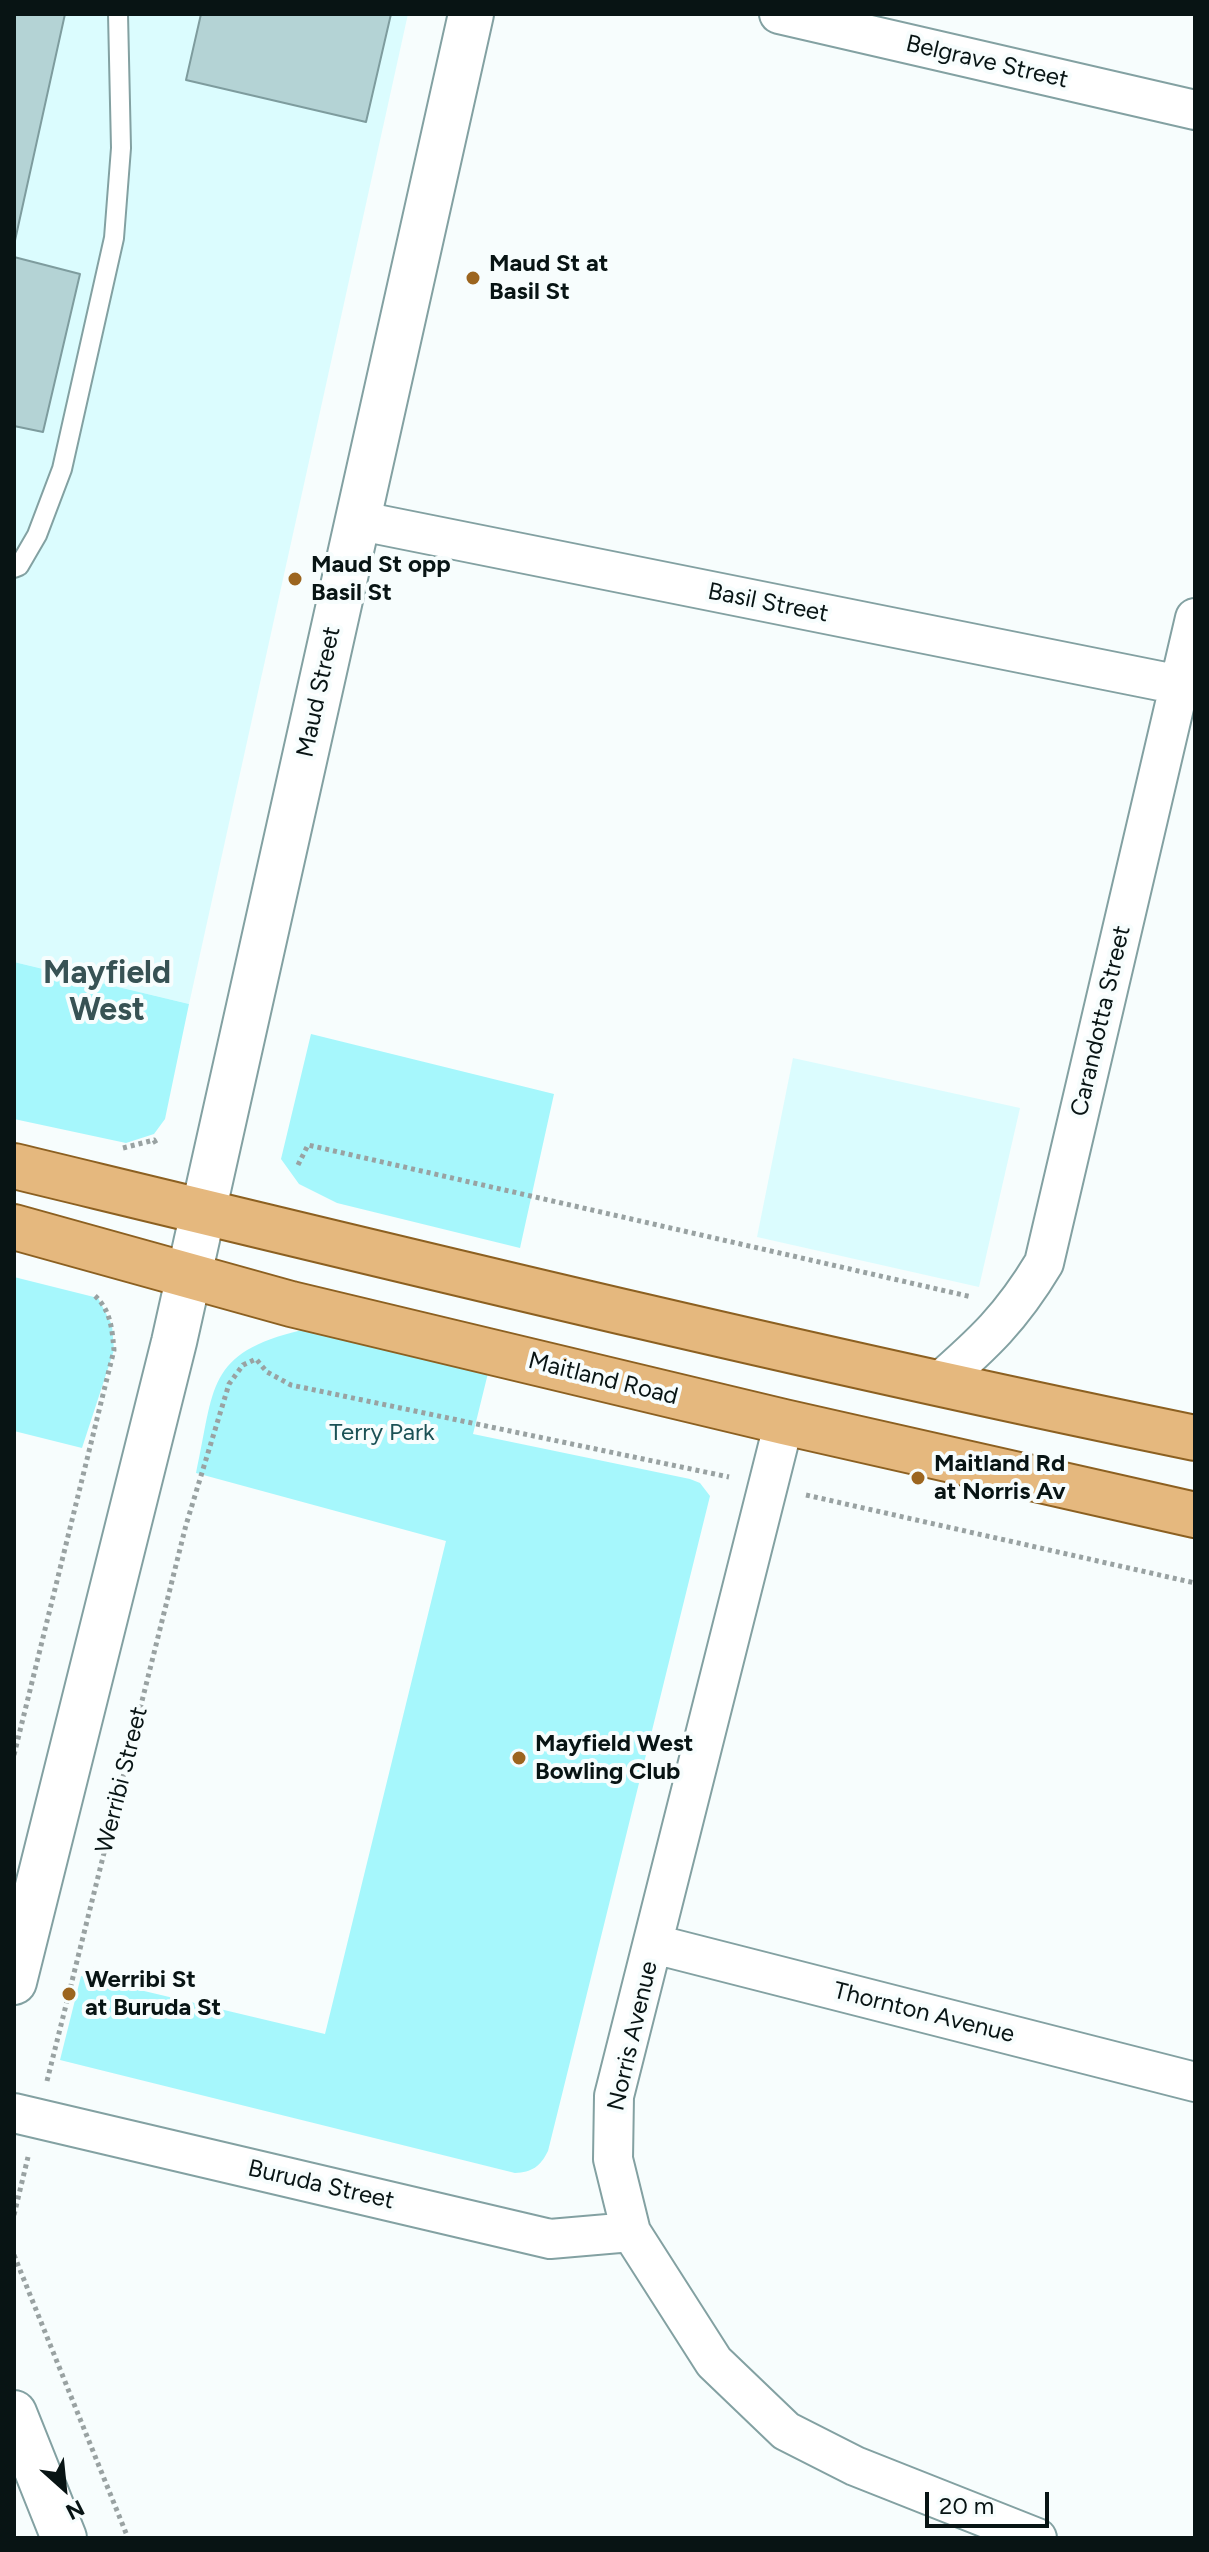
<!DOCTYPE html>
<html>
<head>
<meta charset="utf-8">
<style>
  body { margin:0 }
  #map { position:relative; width:1209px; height:2552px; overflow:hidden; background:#f7fdfd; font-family:Figtree,sans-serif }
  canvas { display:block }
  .frame { position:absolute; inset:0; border:16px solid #081414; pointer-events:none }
  .north { position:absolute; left:24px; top:2448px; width:80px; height:80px; -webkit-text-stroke:6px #f7fdfd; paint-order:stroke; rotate:153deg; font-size:22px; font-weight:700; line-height:32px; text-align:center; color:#081414 }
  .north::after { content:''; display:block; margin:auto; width:28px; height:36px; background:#081414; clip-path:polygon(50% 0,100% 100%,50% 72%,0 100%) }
  .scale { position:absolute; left:925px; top:2492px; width:124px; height:36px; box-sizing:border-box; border:4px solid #081414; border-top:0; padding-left:10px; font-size:24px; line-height:28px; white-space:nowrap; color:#081414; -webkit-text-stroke:6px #f7fdfd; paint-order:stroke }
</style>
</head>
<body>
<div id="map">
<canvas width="1209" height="2552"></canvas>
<div class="frame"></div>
<div class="north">N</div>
<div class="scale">20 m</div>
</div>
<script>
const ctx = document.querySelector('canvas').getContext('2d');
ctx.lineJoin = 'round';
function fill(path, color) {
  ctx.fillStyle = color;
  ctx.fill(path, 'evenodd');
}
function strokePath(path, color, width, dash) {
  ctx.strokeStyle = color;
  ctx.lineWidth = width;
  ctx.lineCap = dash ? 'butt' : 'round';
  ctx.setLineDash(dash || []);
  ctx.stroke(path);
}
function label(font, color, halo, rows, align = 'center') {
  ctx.font = font + ' Figtree,sans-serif';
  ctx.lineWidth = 8;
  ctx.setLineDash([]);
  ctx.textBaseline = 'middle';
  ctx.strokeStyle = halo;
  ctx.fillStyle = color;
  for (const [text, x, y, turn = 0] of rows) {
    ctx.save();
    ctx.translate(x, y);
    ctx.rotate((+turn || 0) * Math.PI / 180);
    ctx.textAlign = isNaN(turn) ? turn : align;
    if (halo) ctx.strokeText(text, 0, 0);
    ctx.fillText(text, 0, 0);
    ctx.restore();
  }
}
fill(new Path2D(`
  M 14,14 L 408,14 L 189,1004 L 14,962 Z
  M 793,1058 L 1020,1108 L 979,1287 L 757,1237 Z`), '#dbfcfe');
fill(new Path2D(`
  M 14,962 L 189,1004 L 165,1119 L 154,1134 L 126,1143 L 14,1119 Z
  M 311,1034 L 554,1094 L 520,1248 L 337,1203 L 299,1184 L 281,1159 Z
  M 14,1277 L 98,1298 L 112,1325 L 114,1350 L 82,1448 L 14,1431 Z
  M 302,1330 L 490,1365 L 473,1434 L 690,1479 L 700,1483 L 710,1496 L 548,2151 C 540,2167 532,2172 515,2173 L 60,2060 L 81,1976 L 325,2034 L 446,1541 L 196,1473 C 215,1388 205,1353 302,1330 Z`), '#a6f7fc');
const building = new Path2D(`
  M 14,14 L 65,14 L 14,245 Z
  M 201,14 L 391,14 L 366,122 L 186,80 Z
  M 14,257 L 80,274 L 43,432 L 14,426 Z`);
fill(building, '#b4d3d5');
strokePath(building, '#7e9c9e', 2);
const service = new Path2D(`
  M 14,568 L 19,566 L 37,535 L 62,469 L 114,238 L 121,148 L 118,14`);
const minor = new Path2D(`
  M 779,14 L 1195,110
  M 356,520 L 1180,685
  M 936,1385 C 984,1343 1011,1318 1044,1263 L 1195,618
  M 784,1422 L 614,2096 L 613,2159 L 631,2232 L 714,2362 L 786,2431 L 855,2466 L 1037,2538
  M 654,1944 L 1195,2082
  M 14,2113 L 550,2239 L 631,2232`);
const secondary = new Path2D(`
  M 14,1982 L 174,1342 L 471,14
  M 14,2413 L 64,2538`);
const primary = new Path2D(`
  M 14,1166 C 407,1261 799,1357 1195,1438
  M 14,1227 L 291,1304 L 784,1422 L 1195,1515`);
strokePath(service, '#83a1a2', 22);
strokePath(minor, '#83a1a2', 42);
strokePath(secondary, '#83a1a2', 48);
strokePath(primary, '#8c6021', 48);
strokePath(new Path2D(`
  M 123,1148 L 154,1140 L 158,1147
  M 298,1165 L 308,1145 L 972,1297
  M 806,1495 L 1195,1583
  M 14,1755 L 114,1350 C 112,1329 111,1310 94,1295
  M 47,2081 L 186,1525 L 229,1384 L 243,1365 L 256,1359 L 267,1372 L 291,1385 L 729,1477
  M 14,2215 L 28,2157
  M 14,2255 L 128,2538`), '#99a2a2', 5, [4, 4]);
strokePath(service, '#fff', 18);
strokePath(minor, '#fff', 38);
strokePath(secondary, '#fff', 44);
strokePath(primary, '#e5b87e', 44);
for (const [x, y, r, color] of [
  [473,278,8,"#9c651f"],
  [295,579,8,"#9c651f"],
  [918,1478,8,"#9c651f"],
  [519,1758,8,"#9c651f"],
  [69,1994,8,"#9c651f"]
]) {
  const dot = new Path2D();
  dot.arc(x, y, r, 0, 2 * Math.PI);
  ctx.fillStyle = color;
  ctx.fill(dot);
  strokePath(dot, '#f7fdfd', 3);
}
label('24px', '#081414', '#f7fdfd', [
  ["Belgrave Street",987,62,13],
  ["Basil Street",768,603,11],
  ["Maud Street",319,692,-78],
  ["Carandotta Street",1101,1021,-77],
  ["Maitland Road",603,1379,14],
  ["Werribi Street",122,1780,-76],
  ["Thornton Avenue",924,2013,14],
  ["Norris Avenue",633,2036,-77],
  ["Buruda Street",321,2185,13]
]);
label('bold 24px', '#081414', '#f7fdfd', [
  ["Maud St at",489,264],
  ["Basil St",489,292],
  ["Maud St opp",311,565],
  ["Basil St",311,593],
  ["Maitland Rd",934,1464],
  ["at Norris Av",934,1492],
  ["Mayfield West",535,1744],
  ["Bowling Club",535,1772],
  ["Werribi St",85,1980],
  ["at Buruda St",85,2008]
], 'left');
label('24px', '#1b5155', '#f7fdfd', [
  ["Terry Park",382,1433]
]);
label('bold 32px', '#375254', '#f7fdfd', [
  ["Mayfield",107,974],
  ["West",107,1011]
]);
</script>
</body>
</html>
